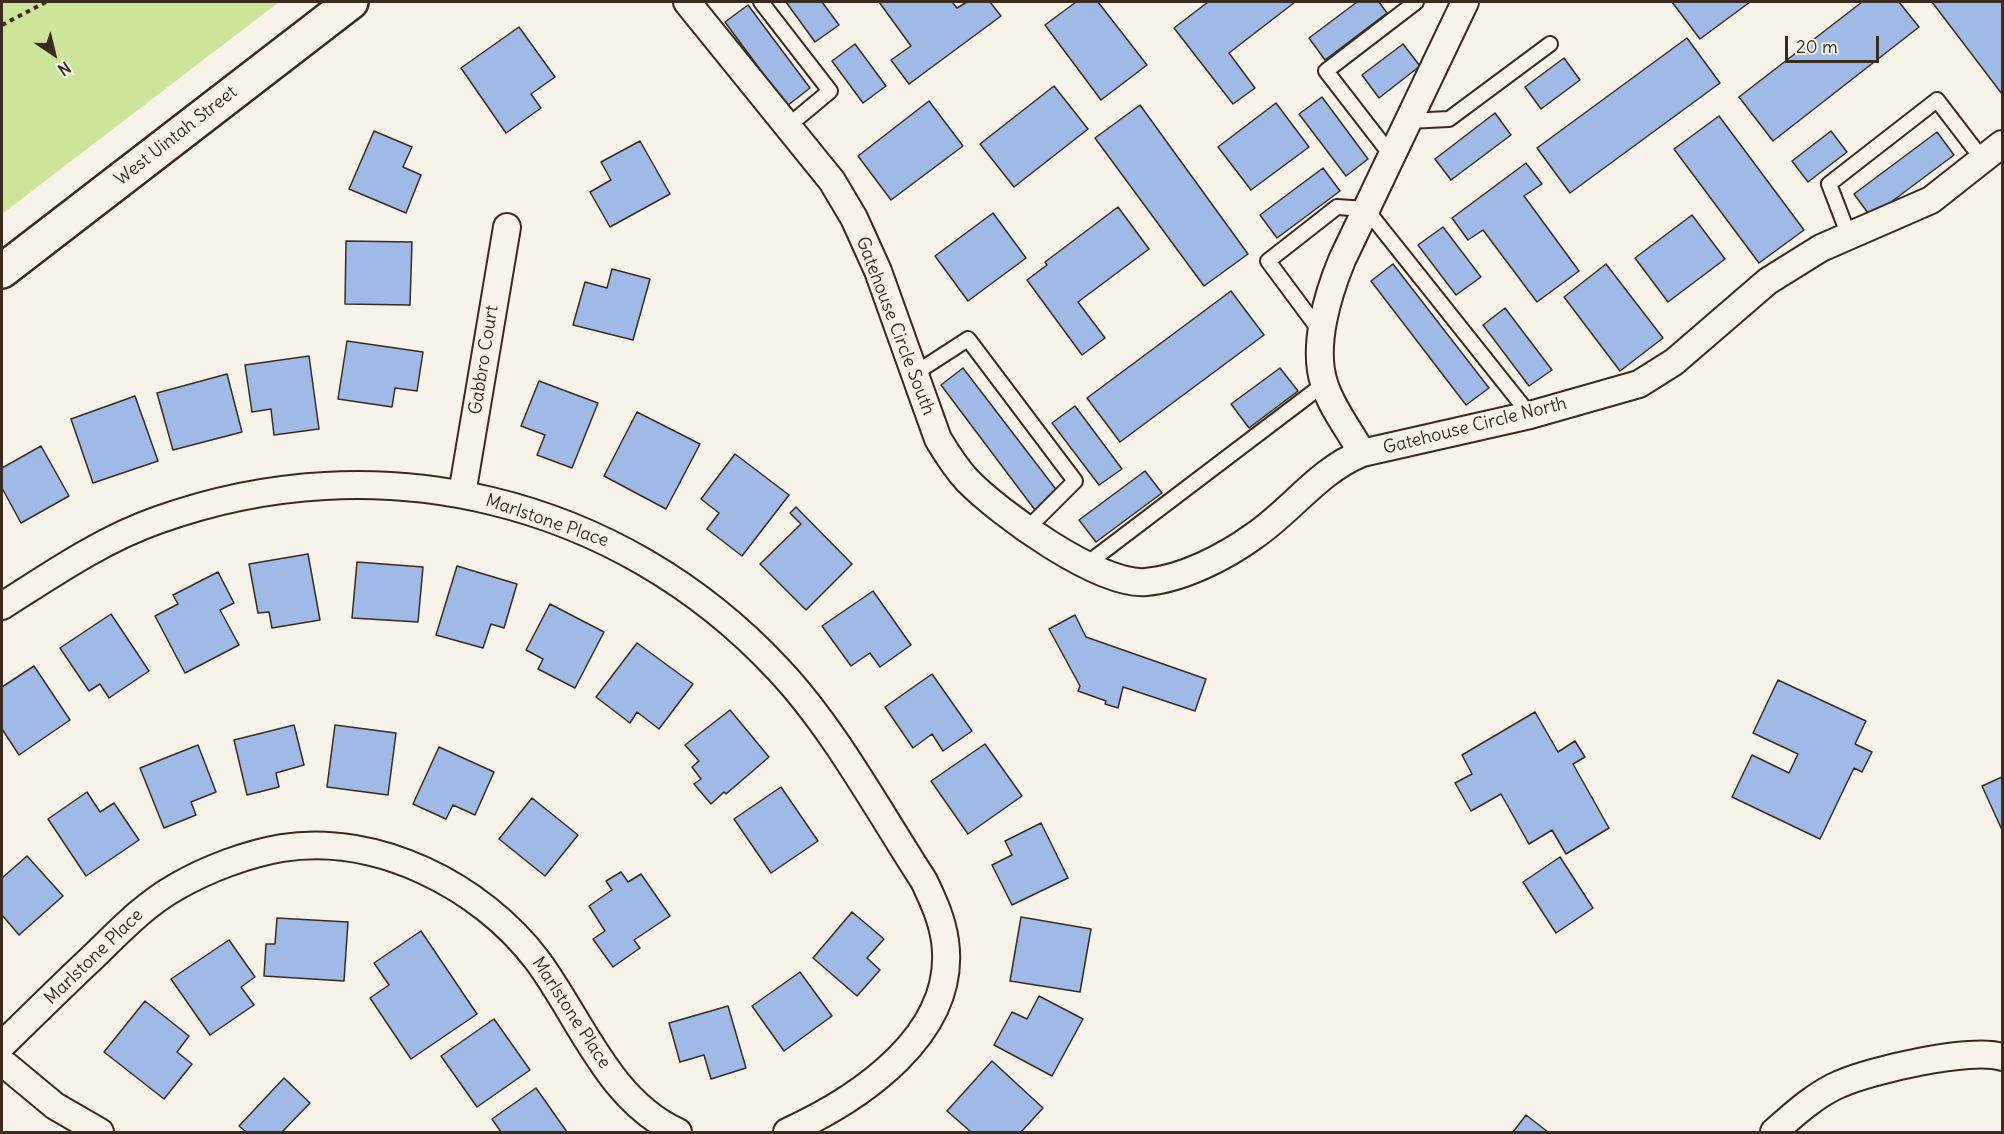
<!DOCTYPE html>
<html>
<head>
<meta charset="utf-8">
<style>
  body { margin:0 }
  #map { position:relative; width:2004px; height:1134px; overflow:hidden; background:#f7f3e8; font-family:Delius,sans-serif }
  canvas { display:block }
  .frame { position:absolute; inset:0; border:3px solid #3b2a1e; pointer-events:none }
  .north { position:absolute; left:24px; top:24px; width:60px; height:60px; -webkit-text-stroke:4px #f7f3e8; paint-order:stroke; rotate:145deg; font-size:16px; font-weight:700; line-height:24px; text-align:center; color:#3b2a1e }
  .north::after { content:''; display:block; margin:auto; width:21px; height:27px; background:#3b2a1e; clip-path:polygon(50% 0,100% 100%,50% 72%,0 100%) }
  .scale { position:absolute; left:1785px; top:36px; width:94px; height:27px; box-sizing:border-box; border:3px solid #3b2a1e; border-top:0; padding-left:8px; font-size:18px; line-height:21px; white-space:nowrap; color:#3b2a1e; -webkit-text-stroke:4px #f7f3e8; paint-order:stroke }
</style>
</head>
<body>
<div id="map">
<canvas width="2004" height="1134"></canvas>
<div class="frame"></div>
<div class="north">N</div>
<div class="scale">20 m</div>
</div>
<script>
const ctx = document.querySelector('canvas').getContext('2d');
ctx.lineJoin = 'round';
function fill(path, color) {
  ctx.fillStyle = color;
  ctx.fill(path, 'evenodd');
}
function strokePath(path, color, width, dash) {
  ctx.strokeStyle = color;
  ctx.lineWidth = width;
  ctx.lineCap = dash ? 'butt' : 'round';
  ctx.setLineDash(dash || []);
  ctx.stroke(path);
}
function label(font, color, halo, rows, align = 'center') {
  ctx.font = font + ' Delius,sans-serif';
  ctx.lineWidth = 4.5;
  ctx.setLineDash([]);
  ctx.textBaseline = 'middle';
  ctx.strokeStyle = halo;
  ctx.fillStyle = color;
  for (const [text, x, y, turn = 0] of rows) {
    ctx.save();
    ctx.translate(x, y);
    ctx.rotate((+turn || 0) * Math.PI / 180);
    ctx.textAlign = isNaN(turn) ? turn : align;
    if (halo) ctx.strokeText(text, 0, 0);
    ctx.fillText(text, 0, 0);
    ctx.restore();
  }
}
fill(new Path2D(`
  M 2,2 L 279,2 L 2,214 Z`), '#cde59b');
const building = new Path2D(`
  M 786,2 L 822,2 L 839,25 L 815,42 Z
  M 879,2 L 952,2 L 957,8 L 967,2 L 990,2 L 1001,16 L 909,84 L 891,60 L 911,46 Z
  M 1076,2 L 1098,2 L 1147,65 L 1101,100 L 1045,25 Z
  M 1208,2 L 1295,2 L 1229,53 L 1255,88 L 1233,104 L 1174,28 Z
  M 1357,2 L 1379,2 L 1387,13 L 1325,60 L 1309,38 Z
  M 1672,2 L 1750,2 L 1700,39 Z
  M 1862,2 L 1899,2 L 1919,27 L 1773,141 L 1739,97 Z
  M 1932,2 L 2002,2 L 2002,94 Z
  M 748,5 L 810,88 L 787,106 L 725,22 Z
  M 519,27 L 555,77 L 531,94 L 541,108 L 506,133 L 461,68 Z
  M 1687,38 L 1720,83 L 1570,193 L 1537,148 Z
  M 855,44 L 886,86 L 863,103 L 832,61 Z
  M 1403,44 L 1420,66 L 1379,98 L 1362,75 Z
  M 1564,58 L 1580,80 L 1541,109 L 1525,87 Z
  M 1054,86 L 1088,129 L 1014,187 L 980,144 Z
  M 1322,97 L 1368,159 L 1346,176 L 1299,114 Z
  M 929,101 L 963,146 L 891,200 L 858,156 Z
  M 1276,103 L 1309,147 L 1251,190 L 1218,147 Z
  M 1140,105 L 1248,254 L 1204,286 L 1095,138 Z
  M 1495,113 L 1511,135 L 1451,180 L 1435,159 Z
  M 1719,116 L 1804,230 L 1759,263 L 1674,149 Z
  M 374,131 L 412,147 L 403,167 L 421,175 L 406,213 L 349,189 Z
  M 1831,131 L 1847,152 L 1808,182 L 1792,161 Z
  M 1937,132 L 1954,155 L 1871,217 L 1854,194 Z
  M 640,141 L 670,194 L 610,227 L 590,192 L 611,180 L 601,162 Z
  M 1526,163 L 1542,184 L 1524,196 L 1579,271 L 1537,302 L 1483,230 L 1468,240 L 1452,218 Z
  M 1323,168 L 1340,191 L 1277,238 L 1260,215 Z
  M 1118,207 L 1149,249 L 1078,302 L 1105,338 L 1082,355 L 1027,280 L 1047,265 L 1045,262 Z
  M 993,213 L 1026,258 L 968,301 L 935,256 Z
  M 1692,215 L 1725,259 L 1668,302 L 1635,258 Z
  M 1443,227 L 1481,277 L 1456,295 L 1418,245 Z
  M 346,241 L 412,242 L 410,305 L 345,304 Z
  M 1393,264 L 1489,388 L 1466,405 L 1371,281 Z
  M 1606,264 L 1663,338 L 1620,371 L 1564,297 Z
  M 612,269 L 650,279 L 633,340 L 573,325 L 585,282 L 607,288 Z
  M 1231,291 L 1264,335 L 1120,442 L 1087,398 Z
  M 1505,308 L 1552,370 L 1529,386 L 1483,325 Z
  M 347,341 L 423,352 L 417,391 L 395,388 L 392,407 L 338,399 Z
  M 309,356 L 319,429 L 274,435 L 271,409 L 252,412 L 245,365 Z
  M 963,368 L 1058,492 L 1035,510 L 941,385 Z
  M 1280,368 L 1298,391 L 1249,428 L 1231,404 Z
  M 227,374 L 242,432 L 173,450 L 157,393 Z
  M 539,381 L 598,403 L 572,468 L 537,455 L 545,435 L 521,426 Z
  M 135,396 L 158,461 L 93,483 L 71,419 Z
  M 1075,406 L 1122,469 L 1099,485 L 1052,423 Z
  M 637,412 L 700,444 L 666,509 L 604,476 Z
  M 41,446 L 69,496 L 21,523 L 2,488 L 2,468 Z
  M 735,454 L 789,495 L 742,556 L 707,529 L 719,513 L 701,499 Z
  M 1145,471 L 1162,493 L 1096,542 L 1079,520 Z
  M 796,507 L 852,564 L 806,610 L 760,564 L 801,524 L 790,513 Z
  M 308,554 L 320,620 L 272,628 L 269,612 L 258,613 L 249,564 Z
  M 357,562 L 423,567 L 418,622 L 352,618 Z
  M 457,566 L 517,584 L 504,628 L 491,624 L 483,648 L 436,635 Z
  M 218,572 L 234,603 L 220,610 L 239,645 L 185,673 L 155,616 L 178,604 L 173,595 Z
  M 873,591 L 911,645 L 880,667 L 870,653 L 851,666 L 822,626 Z
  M 550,604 L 604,632 L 575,688 L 538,669 L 543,659 L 526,650 Z
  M 111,614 L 149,671 L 109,698 L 100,684 L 89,691 L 60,648 Z
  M 1075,615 L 1086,637 L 1206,679 L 1195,711 L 1123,687 L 1118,708 L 1105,704 L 1106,701 L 1078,691 L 1080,686 L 1049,629 Z
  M 637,643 L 693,684 L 659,729 L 637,712 L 630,723 L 596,697 Z
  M 34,666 L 70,720 L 19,755 L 2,729 L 2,687 Z
  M 932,674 L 972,731 L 943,751 L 932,734 L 913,748 L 885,707 Z
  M 1778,680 L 1866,721 L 1855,744 L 1872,752 L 1862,772 L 1854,768 L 1820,839 L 1732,797 L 1752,755 L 1789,773 L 1798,754 L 1753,733 Z
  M 730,710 L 769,757 L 726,794 L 724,792 L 711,804 L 694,784 L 701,779 L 692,767 L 699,761 L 685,745 Z
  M 1535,712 L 1558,752 L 1575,741 L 1585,757 L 1573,764 L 1609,828 L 1566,854 L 1552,830 L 1529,844 L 1501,794 L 1471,811 L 1455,783 L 1472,774 L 1462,755 Z
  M 294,725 L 304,765 L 276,773 L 279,787 L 247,795 L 234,740 Z
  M 335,725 L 396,733 L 388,795 L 327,787 Z
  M 985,744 L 1022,796 L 968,834 L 931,781 Z
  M 198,745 L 216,792 L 191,802 L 196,815 L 164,828 L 140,768 Z
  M 439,747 L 494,772 L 475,815 L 453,805 L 446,819 L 413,804 Z
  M 2002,777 L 2002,830 L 1982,786 Z
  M 781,787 L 818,841 L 771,873 L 734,819 Z
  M 87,792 L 100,812 L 114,803 L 139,840 L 86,876 L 48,819 Z
  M 532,798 L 578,835 L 545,876 L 499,839 Z
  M 1041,823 L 1068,878 L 1012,905 L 992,865 L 1012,855 L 1005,841 Z
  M 27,856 L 63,896 L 19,935 L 2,915 L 2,878 Z
  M 1560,857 L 1593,908 L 1556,933 L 1523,882 Z
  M 621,872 L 628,882 L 641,874 L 670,916 L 634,940 L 640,948 L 613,967 L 593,939 L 605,931 L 589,906 L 612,890 L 606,881 Z
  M 852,912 L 884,939 L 867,958 L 880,970 L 857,996 L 813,958 Z
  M 1021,917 L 1091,929 L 1080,992 L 1010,981 Z
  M 277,918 L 348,922 L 344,981 L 264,976 L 266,944 L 275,944 Z
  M 421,931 L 477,1014 L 411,1059 L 370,998 L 389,985 L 374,963 Z
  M 229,940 L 255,977 L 241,987 L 254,1005 L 210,1035 L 171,979 Z
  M 800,972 L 832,1016 L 784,1051 L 752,1006 Z
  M 1039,996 L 1083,1019 L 1052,1076 L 994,1045 L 1012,1012 L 1027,1019 Z
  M 145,1001 L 189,1036 L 177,1052 L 192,1064 L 164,1099 L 104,1052 Z
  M 728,1006 L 746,1068 L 711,1079 L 704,1055 L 680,1062 L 669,1023 Z
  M 494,1019 L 530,1070 L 477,1107 L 441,1056 Z
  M 992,1061 L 1043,1108 L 1021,1132 L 971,1132 L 947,1111 Z
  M 284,1078 L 310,1103 L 282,1132 L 246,1132 L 239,1126 Z
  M 536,1088 L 567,1132 L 501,1132 L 492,1119 Z
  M 1526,1115 L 1548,1132 L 1513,1132 Z`);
fill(building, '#a0bae7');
strokePath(building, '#3b2a1e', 1.5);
const lane = new Path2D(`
  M 761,2 L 830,91 L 788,126
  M 1408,121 L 1449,119 L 1550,44
  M 1391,155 L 1326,71 L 1416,2
  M 1849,236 L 1829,184 L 1937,100 L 1983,160
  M 1320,331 L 1268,261 L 1337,207 L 1366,209 L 1530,415
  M 914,374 L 968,339 L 1075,481 L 1028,528
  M 1084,566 L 1324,384`);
const street = new Path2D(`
  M 687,2 L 832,181 L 854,218 L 878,271 L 938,439 C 947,454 955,467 967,480 C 999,513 1099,586 1146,582 C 1182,579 1225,557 1254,536 C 1292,510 1318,471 1362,453
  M 1465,2 L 1342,260 C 1328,294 1312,346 1324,383 C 1331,407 1350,431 1362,453 L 1530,415 L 1639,384 L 1674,362 L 1768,281 L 1821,248 L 1931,200 L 2002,144
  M 462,494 L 507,227
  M 2,606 C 51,575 101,540 158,520 C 377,441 619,498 778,669 C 834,728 879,812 924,881 C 933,900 942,919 945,941 C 958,1034 859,1099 787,1132
  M 2,1045 C 32,1016 62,986 93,957 C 119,932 144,905 176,887 C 207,869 247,854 282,848 C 377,833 481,886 537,960 C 581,1019 608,1100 678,1132
  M 2,1062 L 55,1106 L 100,1132
  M 1774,1132 C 1793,1115 1816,1094 1840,1084 C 1871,1070 1972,1047 2002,1057`);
const secondary = new Path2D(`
  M 2,271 L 351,2`);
strokePath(lane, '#3b2a1e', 18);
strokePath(street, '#3b2a1e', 30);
strokePath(secondary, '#3b2a1e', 38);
strokePath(new Path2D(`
  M 2,25 L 46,2`), '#3b2a1e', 4, [4.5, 4.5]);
strokePath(lane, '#f7f3e8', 14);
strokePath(street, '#f7f3e8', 26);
strokePath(secondary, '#f7f3e8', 33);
label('18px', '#3b2a1e', '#f7f3e8', [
  ["West Uintah Street",176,136,-38],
  ["Gatehouse Circle South",895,326,69],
  ["Gabbro Court",484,360,-81],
  ["Gatehouse Circle North",1475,426,-14],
  ["Marlstone Place",547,521,19],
  ["Marlstone Place",94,957,-44],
  ["Marlstone Place",571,1013,57]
]);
</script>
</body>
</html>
